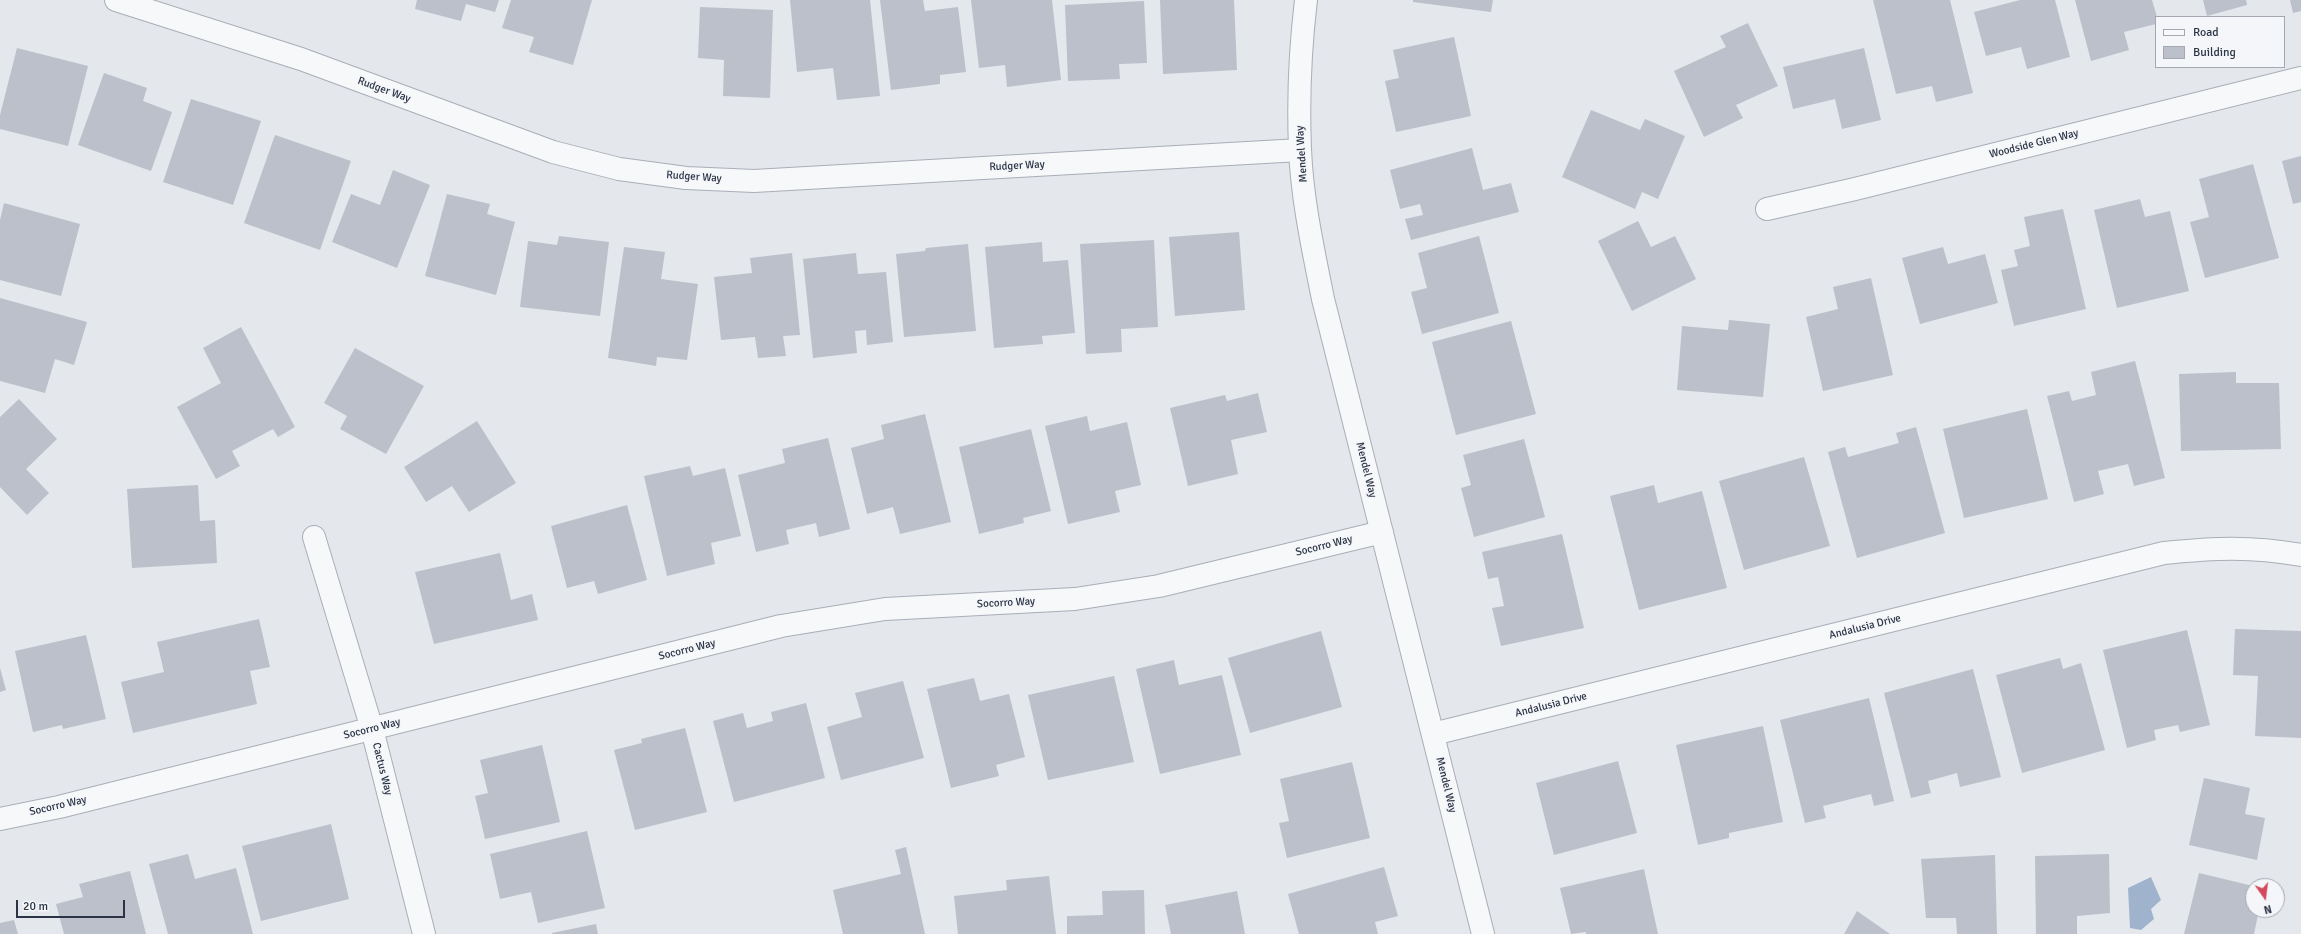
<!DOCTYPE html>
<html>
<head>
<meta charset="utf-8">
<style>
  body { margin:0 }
  #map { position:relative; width:2301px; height:934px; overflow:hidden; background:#e4e7ec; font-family:Signika,sans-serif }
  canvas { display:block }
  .legend { position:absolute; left:2155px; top:16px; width:130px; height:52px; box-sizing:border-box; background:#f4f6f9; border:1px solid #a4a8b1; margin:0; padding:5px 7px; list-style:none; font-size:12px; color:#2b3445 }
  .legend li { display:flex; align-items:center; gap:8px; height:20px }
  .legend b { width:20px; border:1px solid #a4a8b1 }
  .north { position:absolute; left:2245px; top:878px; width:40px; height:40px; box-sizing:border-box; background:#f4f6f9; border:1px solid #a4a8b1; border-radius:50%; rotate:166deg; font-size:11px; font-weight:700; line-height:16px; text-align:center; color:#2b3445 }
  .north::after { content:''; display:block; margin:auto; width:14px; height:18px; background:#d1495b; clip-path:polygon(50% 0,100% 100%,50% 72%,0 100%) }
  .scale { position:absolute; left:16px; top:900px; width:109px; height:18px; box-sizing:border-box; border:2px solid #2b3445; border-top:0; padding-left:5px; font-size:12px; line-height:14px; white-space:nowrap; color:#2b3445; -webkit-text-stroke:3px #f4f6f9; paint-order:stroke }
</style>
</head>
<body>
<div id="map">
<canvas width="2301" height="934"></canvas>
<ul class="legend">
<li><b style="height:5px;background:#f7f8fa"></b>Road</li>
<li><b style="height:11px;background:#bbc0ca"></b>Building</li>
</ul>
<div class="north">N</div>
<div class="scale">20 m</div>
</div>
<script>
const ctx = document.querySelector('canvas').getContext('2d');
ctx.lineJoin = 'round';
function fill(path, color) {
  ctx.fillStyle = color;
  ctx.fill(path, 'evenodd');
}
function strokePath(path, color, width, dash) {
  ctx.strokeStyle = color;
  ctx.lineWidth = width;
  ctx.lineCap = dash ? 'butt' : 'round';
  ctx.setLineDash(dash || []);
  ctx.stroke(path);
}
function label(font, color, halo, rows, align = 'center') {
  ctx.font = font + ' Signika,sans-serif';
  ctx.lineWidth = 3;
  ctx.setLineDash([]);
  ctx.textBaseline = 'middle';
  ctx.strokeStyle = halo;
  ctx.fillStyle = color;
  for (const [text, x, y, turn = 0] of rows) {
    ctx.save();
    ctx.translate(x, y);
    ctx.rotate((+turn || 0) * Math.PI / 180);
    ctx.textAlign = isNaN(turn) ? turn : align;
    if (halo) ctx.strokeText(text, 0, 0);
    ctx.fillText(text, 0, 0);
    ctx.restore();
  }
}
fill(new Path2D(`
  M 2151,877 L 2161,900 L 2151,909 L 2154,919 L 2141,930 L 2130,928 L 2128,888 Z`), '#9fb4cc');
fill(new Path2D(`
  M 417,0 L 499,0 L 495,12 L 466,4 L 461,21 L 415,9 Z
  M 511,0 L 592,0 L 573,65 L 529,52 L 534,37 L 502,28 Z
  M 790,0 L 870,0 L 880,96 L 837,100 L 833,68 L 797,72 Z
  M 880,0 L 923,0 L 925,11 L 958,7 L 966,72 L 940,75 L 940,84 L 891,90 Z
  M 971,0 L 1052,0 L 1061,80 L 1007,87 L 1005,65 L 979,68 Z
  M 1160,0 L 1234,0 L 1237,70 L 1163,74 Z
  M 1413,0 L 1493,0 L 1491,12 L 1413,2 Z
  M 1873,0 L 1950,0 L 1973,93 L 1936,102 L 1932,86 L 1896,94 Z
  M 2020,0 L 2055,0 L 2070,57 L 2027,69 L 2021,47 L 1986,56 L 1974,12 Z
  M 2075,0 L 2152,0 L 2157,17 L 2156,24 L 2124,32 L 2129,50 L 2091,61 Z
  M 2203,0 L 2246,0 L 2247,5 L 2207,16 Z
  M 2290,0 L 2301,0 L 2301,11 L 2293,13 Z
  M 1144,1 L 1147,63 L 1119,64 L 1120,79 L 1068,81 L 1065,5 Z
  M 700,7 L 773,10 L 770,98 L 723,96 L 724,60 L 698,58 Z
  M 1748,23 L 1778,86 L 1736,105 L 1743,118 L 1704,137 L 1674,71 L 1726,47 L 1720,36 Z
  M 1454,37 L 1471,116 L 1396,132 L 1385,81 L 1399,78 L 1393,50 Z
  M 17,48 L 88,66 L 68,146 L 0,129 L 0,115 Z
  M 1864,48 L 1881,120 L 1842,129 L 1835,99 L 1793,109 L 1783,67 Z
  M 104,73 L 147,88 L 143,101 L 172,112 L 151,171 L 78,145 Z
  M 191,99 L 261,121 L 233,205 L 163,182 Z
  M 1591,110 L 1640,130 L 1645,119 L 1685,136 L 1658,199 L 1642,192 L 1635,209 L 1562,177 Z
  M 275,135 L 351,161 L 320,250 L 244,223 Z
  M 1472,148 L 1483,190 L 1511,183 L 1519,212 L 1411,240 L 1405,219 L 1423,215 L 1420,204 L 1400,209 L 1390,170 Z
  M 2301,156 L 2301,202 L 2293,204 L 2282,161 Z
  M 2253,164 L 2279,258 L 2205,278 L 2190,222 L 2209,217 L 2199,179 Z
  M 393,170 L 430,185 L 397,268 L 332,242 L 351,194 L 380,205 Z
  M 447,194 L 490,204 L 487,214 L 515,222 L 496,295 L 425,276 Z
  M 2140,199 L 2145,217 L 2170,211 L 2189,291 L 2117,308 L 2094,210 Z
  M 4,203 L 80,224 L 61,296 L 0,280 L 0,220 Z
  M 2063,209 L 2086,309 L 2014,326 L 2001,270 L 2018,266 L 2014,250 L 2030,246 L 2024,217 Z
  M 1638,221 L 1651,247 L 1675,236 L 1696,279 L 1632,311 L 1598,241 Z
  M 1239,232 L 1245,310 L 1175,316 L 1169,237 Z
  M 559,236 L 609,242 L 600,316 L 520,307 L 528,241 L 557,245 Z
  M 1479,236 L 1499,313 L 1422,334 L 1411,292 L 1427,288 L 1418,253 Z
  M 1154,240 L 1158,327 L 1121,329 L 1122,352 L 1086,354 L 1080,244 Z
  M 1042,242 L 1043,262 L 1068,260 L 1075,333 L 1042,336 L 1043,344 L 994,348 L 985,247 Z
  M 968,244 L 976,331 L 904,337 L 896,254 L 925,251 L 926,248 Z
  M 624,247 L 665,252 L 661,279 L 698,284 L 687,360 L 657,357 L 656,366 L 608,358 Z
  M 1943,247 L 1948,264 L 1985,254 L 1998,303 L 1920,324 L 1902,258 Z
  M 792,253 L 800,335 L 783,336 L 786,356 L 758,358 L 755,337 L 721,340 L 714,277 L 752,273 L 750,258 Z
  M 856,253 L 858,274 L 886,272 L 893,342 L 867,345 L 866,330 L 855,331 L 857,353 L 813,358 L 803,259 Z
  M 1871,278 L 1893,375 L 1823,391 L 1806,317 L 1838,309 L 1833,287 Z
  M 0,298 L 87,322 L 74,365 L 55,359 L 45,393 L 0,381 Z
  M 1729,320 L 1770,324 L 1763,397 L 1677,390 L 1682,326 L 1728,330 Z
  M 1511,321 L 1536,414 L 1456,435 L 1432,342 Z
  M 241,327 L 295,427 L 278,437 L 273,429 L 232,451 L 240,466 L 216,479 L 177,407 L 221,383 L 203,348 Z
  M 355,348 L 424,386 L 386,454 L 340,429 L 347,416 L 324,403 Z
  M 2135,361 L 2165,478 L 2134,486 L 2128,464 L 2098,471 L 2104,494 L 2074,502 L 2047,396 L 2069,391 L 2072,401 L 2096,395 L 2091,372 Z
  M 2236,372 L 2236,383 L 2279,383 L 2281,449 L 2181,451 L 2179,374 Z
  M 1258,393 L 1267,432 L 1231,440 L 1238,474 L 1188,486 L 1170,408 L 1225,395 L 1227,401 Z
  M 19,399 L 57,439 L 26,469 L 49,493 L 27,515 L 0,487 L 0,417 Z
  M 2027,409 L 2048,499 L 1964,518 L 1943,429 Z
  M 925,414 L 951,522 L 900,534 L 893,507 L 867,514 L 851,448 L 884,439 L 881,425 Z
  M 1087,416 L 1090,431 L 1127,422 L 1141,485 L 1115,491 L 1120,512 L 1068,524 L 1045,426 Z
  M 477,421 L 516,483 L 469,512 L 452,486 L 426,502 L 404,467 Z
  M 1916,427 L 1945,533 L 1857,558 L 1828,452 L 1845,447 L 1848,457 L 1899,443 L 1896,433 Z
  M 1031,429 L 1051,511 L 1023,518 L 1024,523 L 979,534 L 959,447 Z
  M 828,438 L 850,529 L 819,537 L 816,523 L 786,530 L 789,544 L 756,552 L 738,475 L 785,463 L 782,449 Z
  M 1524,439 L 1545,517 L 1474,537 L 1461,488 L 1471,485 L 1463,455 Z
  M 1804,457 L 1830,546 L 1744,570 L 1719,481 Z
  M 690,466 L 693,476 L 725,468 L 741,536 L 711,543 L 715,564 L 667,576 L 644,476 Z
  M 198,485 L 200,521 L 215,520 L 217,563 L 132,568 L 127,489 Z
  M 1654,485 L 1658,503 L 1702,491 L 1727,588 L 1639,610 L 1610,496 Z
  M 627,505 L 647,580 L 598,594 L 594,581 L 567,588 L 551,526 Z
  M 1562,534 L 1584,628 L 1501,646 L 1492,608 L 1504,606 L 1498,577 L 1488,579 L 1482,552 Z
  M 500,553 L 511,600 L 532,594 L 538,620 L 434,644 L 415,572 Z
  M 259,619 L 270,667 L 250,671 L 257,704 L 133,733 L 121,682 L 164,672 L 157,642 Z
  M 2235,629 L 2301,631 L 2301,738 L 2255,736 L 2258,676 L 2233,675 Z
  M 2187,630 L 2210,725 L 2180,732 L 2178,725 L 2154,730 L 2156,740 L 2127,748 L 2103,650 Z
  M 1321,631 L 1342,707 L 1250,733 L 1228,658 Z
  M 86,635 L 106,719 L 63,729 L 62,725 L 33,732 L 15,651 Z
  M 2060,658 L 2063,669 L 2081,663 L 2105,750 L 2022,773 L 1996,675 Z
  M 1174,660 L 1179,685 L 1222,675 L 1241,755 L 1160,774 L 1136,669 Z
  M 0,668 L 6,690 L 0,692 Z
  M 1973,669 L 2001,777 L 1960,787 L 1957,773 L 1928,781 L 1931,793 L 1911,798 L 1884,693 Z
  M 1114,676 L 1134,762 L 1048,780 L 1028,695 Z
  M 974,678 L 980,701 L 1009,694 L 1025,757 L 996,765 L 999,776 L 951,788 L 927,689 Z
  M 903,681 L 924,758 L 841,780 L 827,727 L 862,717 L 855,693 Z
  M 1869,698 L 1894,801 L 1874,806 L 1871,794 L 1823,806 L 1826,818 L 1805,823 L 1780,720 Z
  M 806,703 L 825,778 L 734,802 L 713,721 L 743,713 L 747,728 L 773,721 L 771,712 Z
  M 1763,726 L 1783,822 L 1729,833 L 1729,838 L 1698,845 L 1676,745 Z
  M 685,728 L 707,812 L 635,830 L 614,750 L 642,743 L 641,739 Z
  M 542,745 L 560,822 L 485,839 L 475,796 L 488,793 L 480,760 Z
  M 1618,761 L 1637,833 L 1554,855 L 1536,783 Z
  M 1352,762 L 1370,838 L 1287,858 L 1279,823 L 1289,821 L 1280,779 Z
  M 2204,778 L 2250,788 L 2245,814 L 2265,818 L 2257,860 L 2189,845 Z
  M 331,824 L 349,899 L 261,921 L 242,846 Z
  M 587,831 L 605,908 L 538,923 L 531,892 L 500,899 L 490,854 Z
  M 906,847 L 925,934 L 843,934 L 833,890 L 901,874 L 895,850 Z
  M 188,854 L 195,879 L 236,868 L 253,934 L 168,934 L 149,864 Z
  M 2109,854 L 2110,913 L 2077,916 L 2077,934 L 2036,934 L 2035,856 Z
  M 1995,855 L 1997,934 L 1957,934 L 1956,918 L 1926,918 L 1921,859 Z
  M 1384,867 L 1398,916 L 1375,922 L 1378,934 L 1299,934 L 1288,894 Z
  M 1644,869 L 1658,934 L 1586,934 L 1586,932 L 1571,934 L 1560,888 Z
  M 130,871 L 146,934 L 64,934 L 56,904 L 83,897 L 79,884 Z
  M 2199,873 L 2253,886 L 2253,910 L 2259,910 L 2254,934 L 2184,934 Z
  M 1049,876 L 1056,934 L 958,934 L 954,896 L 1007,890 L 1006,880 Z
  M 1144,890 L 1145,934 L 1067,934 L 1067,916 L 1103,915 L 1102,891 Z
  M 1237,891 L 1245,934 L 1171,934 L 1165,905 Z
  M 1857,911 L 1890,934 L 1844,934 Z
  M 14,920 L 18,934 L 0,934 L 0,923 Z
  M 596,924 L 598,934 L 552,934 L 552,933 Z`), '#bbc0ca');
const minor = new Path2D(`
  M 116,0 L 301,59 L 553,152 L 619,169 L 686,178 L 754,181 L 1300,150
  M 1306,0 C 1300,50 1298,99 1300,149 C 1302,199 1313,249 1323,299 L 1483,934
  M 1767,209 L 1855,189 L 2301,78
  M 314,537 L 372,729 L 424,934
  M 1433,734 L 2164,553 C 2214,548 2251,546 2301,555
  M 0,819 L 59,807 L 781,626 L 885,609 L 1075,599 L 1159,586 L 1382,532`);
strokePath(minor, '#a9aeb7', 24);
strokePath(minor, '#f7f8fa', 22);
label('11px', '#2b3445', '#f4f6f9', [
  ["Rudger Way",384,90,20],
  ["Woodside Glen Way",2034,144,-14],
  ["Mendel Way",1302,154,-94],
  ["Rudger Way",1017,166,-3],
  ["Rudger Way",694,177,4],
  ["Mendel Way",1366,470,76],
  ["Socorro Way",1324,546,-14],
  ["Socorro Way",1006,603,-3],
  ["Andalusia Drive",1865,627,-14],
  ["Socorro Way",687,650,-14],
  ["Andalusia Drive",1551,705,-14],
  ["Socorro Way",372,729,-14],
  ["Cactus Way",382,769,76],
  ["Mendel Way",1446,785,76],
  ["Socorro Way",58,806,-13]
]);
</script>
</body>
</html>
